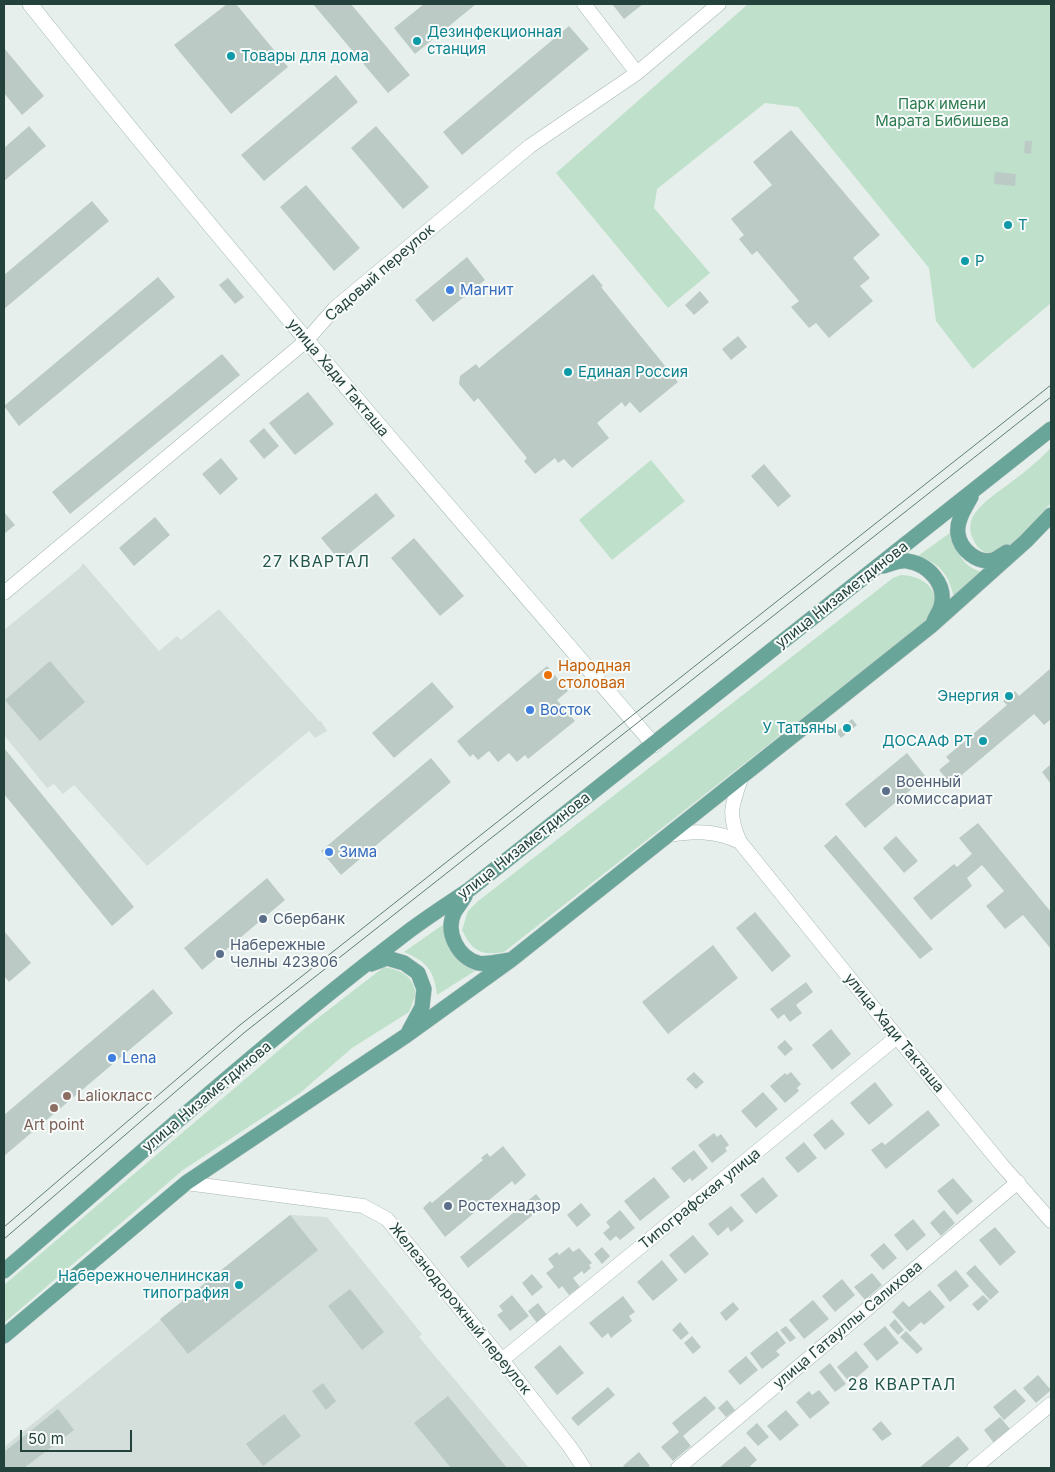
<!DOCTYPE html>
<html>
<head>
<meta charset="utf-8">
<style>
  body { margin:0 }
  #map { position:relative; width:1055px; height:1472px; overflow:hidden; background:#e6efeb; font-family:Inter,sans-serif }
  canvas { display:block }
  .frame { position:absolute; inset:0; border:5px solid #24423c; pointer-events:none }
  .scale { position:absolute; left:20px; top:1430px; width:112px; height:22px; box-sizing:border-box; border:2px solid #24423c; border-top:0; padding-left:6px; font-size:15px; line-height:18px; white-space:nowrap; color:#24423c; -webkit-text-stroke:4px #f7fbf9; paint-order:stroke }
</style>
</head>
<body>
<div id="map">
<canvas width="1055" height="1472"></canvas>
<div class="frame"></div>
<div class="scale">50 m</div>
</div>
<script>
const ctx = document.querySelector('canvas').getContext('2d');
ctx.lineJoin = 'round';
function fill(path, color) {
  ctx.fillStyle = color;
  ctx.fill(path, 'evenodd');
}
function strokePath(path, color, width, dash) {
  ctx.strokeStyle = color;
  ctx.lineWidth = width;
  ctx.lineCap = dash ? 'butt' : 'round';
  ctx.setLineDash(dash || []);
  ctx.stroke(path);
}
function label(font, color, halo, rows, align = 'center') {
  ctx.font = font + ' Inter,sans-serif';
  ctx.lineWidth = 4;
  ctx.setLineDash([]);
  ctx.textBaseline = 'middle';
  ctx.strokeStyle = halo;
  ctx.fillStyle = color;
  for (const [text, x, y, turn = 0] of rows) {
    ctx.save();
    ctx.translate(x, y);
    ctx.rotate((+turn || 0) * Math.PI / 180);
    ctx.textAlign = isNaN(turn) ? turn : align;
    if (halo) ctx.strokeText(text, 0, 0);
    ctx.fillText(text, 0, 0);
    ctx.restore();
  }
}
fill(new Path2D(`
  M 83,563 L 159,651 L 177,636 L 181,640 L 219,609 L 319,721 L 321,721 L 327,731 L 315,738 L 309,731 L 147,866 L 74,785 L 63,794 L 54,784 L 47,788 L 4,735 L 4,630 L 80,568 Z
  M 290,1215 L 327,1217 L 422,1334 L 419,1337 L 529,1468 L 4,1468 L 4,1447 Z`), '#d4dfdb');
fill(new Path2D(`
  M 748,4 L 1051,4 L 1051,303 L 973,369 L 936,321 L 929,268 L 798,107 L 765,103 L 657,189 L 654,208 L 710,273 L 668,308 L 556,173 Z
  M 1051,448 L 1051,503 C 1037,518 990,580 973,539 C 969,530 969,522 975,513 C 984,501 998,492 1010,483 C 1025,472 1038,461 1051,448 Z
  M 651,460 L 685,501 L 612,560 L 579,520 Z
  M 951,532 C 956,550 962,567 982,572 L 954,598 C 949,575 941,564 918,556 Z
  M 901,575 C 918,575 939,586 934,606 C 933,611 929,616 926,621 L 504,952 C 481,956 472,951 462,930 L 468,911 L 477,902 L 893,578 Z
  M 444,924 C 442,947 456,961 475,971 L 437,995 C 434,970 427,962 404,952 Z
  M 384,967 C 403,971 412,975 416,994 L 409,1012 L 352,1048 L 300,1093 L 183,1170 L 4,1323 L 4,1285 L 305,1028 Z`), '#bfe0ca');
fill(new Path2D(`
  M 227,4 L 236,4 L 288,67 L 231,114 L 174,45 Z
  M 313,4 L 351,4 L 410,75 L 388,93 Z
  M 424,4 L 476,4 L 415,54 L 394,28 Z
  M 612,4 L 643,4 L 624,19 Z
  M 569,26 L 589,49 L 462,155 L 443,132 Z
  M 4,48 L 44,96 L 22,115 L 4,93 Z
  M 336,75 L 358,102 L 264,181 L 241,155 Z
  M 29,126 L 46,146 L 4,181 L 4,148 Z
  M 376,126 L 429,187 L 403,209 L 351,148 Z
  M 791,130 L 880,235 L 853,258 L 870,278 L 860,286 L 873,301 L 829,338 L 816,323 L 809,328 L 791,307 L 799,301 L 757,251 L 752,255 L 739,239 L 744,235 L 731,219 L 772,185 L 753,162 Z
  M 1025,141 L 1032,141 L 1031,154 L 1024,153 Z
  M 995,172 L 1016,174 L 1015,186 L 994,184 Z
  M 306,185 L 360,248 L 334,271 L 280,207 Z
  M 92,201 L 109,221 L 4,309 L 4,275 Z
  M 467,257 L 485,280 L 433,322 L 415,300 Z
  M 593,274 L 603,286 L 601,287 L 678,382 L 640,413 L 630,402 L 625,407 L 622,402 L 597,423 L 609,438 L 572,468 L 564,459 L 558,463 L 555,458 L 535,474 L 524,461 L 527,458 L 478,398 L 474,402 L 459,384 L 460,376 L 476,364 L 479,368 Z
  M 158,277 L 175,297 L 19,426 L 4,406 Z
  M 228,278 L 244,297 L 235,304 L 219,285 Z
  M 700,291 L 709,302 L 694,315 L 685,305 Z
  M 738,336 L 747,347 L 731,360 L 722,349 Z
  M 222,354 L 240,375 L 70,514 L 52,492 Z
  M 308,392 L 334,424 L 295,455 L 269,423 Z
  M 264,428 L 279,446 L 264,459 L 249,441 Z
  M 221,458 L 238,479 L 220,495 L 202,474 Z
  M 764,464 L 791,496 L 778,507 L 751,476 Z
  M 376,493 L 395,516 L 340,561 L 321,538 Z
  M 4,512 L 15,525 L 4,534 Z
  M 155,517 L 170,535 L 134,566 L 119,548 Z
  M 414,538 L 464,596 L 440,616 L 391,558 Z
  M 50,661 L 85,702 L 40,741 L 5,700 Z
  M 547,666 L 568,691 L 557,700 L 575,721 L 528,759 L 525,755 L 517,762 L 509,753 L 498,762 L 489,751 L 478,760 L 473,754 L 470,757 L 457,741 Z
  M 1051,668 L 1051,719 L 1044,725 L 1034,714 L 951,784 L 939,770 L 950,761 L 946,757 L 1007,705 L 1003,701 L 1015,691 L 1019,696 Z
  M 432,682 L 454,707 L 394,758 L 372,733 Z
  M 852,719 L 857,725 L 841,738 L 836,732 Z
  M 4,748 L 134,907 L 112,926 L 4,794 Z
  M 907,753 L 926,777 L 865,828 L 845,804 Z
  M 431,758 L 451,782 L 341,875 L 321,851 Z
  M 1051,764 L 1051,784 L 1042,772 Z
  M 978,823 L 1051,912 L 1051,949 L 1023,915 L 1005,929 L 986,906 L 1004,891 L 982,865 L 967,878 L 972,886 L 931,920 L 913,898 L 954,864 L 957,867 L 972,854 L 959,838 Z
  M 836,835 L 933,949 L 920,959 L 824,846 Z
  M 896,836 L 918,861 L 904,873 L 883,848 Z
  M 267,878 L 285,900 L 202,970 L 184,948 Z
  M 755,912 L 791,956 L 772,972 L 736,928 Z
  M 4,931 L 31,963 L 9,982 L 4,976 Z
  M 713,945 L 738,978 L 668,1034 L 642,1002 Z
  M 806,982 L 813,992 L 796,1005 L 802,1013 L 790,1022 L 784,1014 L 778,1019 L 770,1009 Z
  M 153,989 L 173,1013 L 4,1156 L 4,1115 Z
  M 831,1029 L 851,1054 L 832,1070 L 812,1045 Z
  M 785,1040 L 793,1049 L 785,1056 L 777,1047 Z
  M 694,1072 L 704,1082 L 696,1089 L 686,1079 Z
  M 791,1072 L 801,1084 L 797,1088 L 799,1091 L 785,1103 L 770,1086 L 785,1073 L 787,1075 Z
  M 875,1082 L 893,1105 L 869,1125 L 850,1103 Z
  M 763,1092 L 778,1109 L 756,1128 L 741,1111 Z
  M 928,1110 L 940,1125 L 886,1169 L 871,1150 L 882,1142 L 885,1145 Z
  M 832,1119 L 845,1134 L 825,1150 L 813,1135 Z
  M 714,1133 L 717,1137 L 721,1134 L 729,1145 L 725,1148 L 727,1151 L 712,1163 L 698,1145 Z
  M 804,1142 L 817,1158 L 798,1173 L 785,1158 Z
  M 503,1146 L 526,1175 L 515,1185 L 512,1181 L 445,1237 L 423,1208 L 430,1201 L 432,1203 L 483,1160 L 481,1158 L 487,1153 L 490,1157 Z
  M 694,1150 L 708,1168 L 692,1181 L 690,1178 L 684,1183 L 671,1168 Z
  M 654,1177 L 670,1197 L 640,1221 L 624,1201 Z
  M 763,1177 L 778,1196 L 756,1214 L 740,1195 Z
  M 953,1178 L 973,1201 L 957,1215 L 937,1191 Z
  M 536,1194 L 545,1205 L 468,1268 L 460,1257 Z
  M 581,1203 L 591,1215 L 577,1227 L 567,1215 Z
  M 731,1206 L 744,1221 L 731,1232 L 728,1227 L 718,1236 L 708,1224 Z
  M 620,1210 L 635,1228 L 620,1240 L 616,1236 L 610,1241 L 603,1233 L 610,1227 L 606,1222 Z
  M 944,1210 L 955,1223 L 941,1236 L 930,1223 Z
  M 290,1215 L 318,1250 L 188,1354 L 160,1319 Z
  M 913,1219 L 926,1235 L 907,1251 L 894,1235 Z
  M 995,1227 L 1016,1252 L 1000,1266 L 979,1240 Z
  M 693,1235 L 709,1254 L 685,1274 L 669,1255 Z
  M 884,1243 L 897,1258 L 883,1270 L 870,1255 Z
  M 569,1247 L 573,1252 L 579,1248 L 592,1263 L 589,1265 L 591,1268 L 584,1274 L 582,1271 L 573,1278 L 580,1287 L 569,1295 L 562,1286 L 559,1289 L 546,1273 L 554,1267 L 548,1259 L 557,1252 L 559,1255 Z
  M 602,1247 L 610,1256 L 602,1264 L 594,1254 Z
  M 662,1260 L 678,1280 L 653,1301 L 637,1282 Z
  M 975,1265 L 999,1292 L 990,1300 L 966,1273 Z
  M 956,1270 L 969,1286 L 950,1302 L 937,1285 Z
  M 872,1273 L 882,1285 L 865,1300 L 854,1287 Z
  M 532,1274 L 543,1287 L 532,1296 L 522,1283 Z
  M 842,1279 L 855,1295 L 835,1312 L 822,1296 Z
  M 350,1289 L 384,1332 L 362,1350 L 328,1306 Z
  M 930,1290 L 945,1307 L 924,1325 L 921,1322 L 910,1332 L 892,1312 L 903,1301 L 909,1307 Z
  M 512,1295 L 529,1316 L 510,1331 L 497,1315 L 503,1311 L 499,1306 Z
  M 983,1295 L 989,1301 L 978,1311 L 972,1304 Z
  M 623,1296 L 635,1312 L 629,1316 L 632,1321 L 611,1338 L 608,1333 L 602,1338 L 589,1323 Z
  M 813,1300 L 829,1319 L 804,1339 L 789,1320 Z
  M 733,1302 L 739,1309 L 726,1321 L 720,1313 Z
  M 538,1303 L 547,1315 L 537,1323 L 528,1311 Z
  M 895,1319 L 904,1330 L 898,1335 L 889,1325 Z
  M 680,1322 L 689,1333 L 681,1340 L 672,1330 Z
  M 786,1326 L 796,1338 L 790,1342 L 780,1330 Z
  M 885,1326 L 899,1343 L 877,1361 L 863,1344 Z
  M 777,1331 L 786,1343 L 776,1351 L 780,1355 L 762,1369 L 750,1353 Z
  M 906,1331 L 923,1349 L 917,1354 L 900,1337 Z
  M 692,1336 L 701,1347 L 693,1354 L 684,1343 Z
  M 560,1345 L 584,1373 L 557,1395 L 534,1367 Z
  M 856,1351 L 869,1367 L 850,1383 L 837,1367 Z
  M 746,1356 L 758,1370 L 740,1385 L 728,1371 Z
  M 830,1363 L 846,1384 L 835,1392 L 819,1372 Z
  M 1038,1375 L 1051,1390 L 1036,1403 L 1023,1388 Z
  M 323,1383 L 336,1401 L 326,1410 L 312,1391 Z
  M 608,1387 L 615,1395 L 578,1426 L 571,1418 Z
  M 1015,1389 L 1026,1401 L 1004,1420 L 993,1407 Z
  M 819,1390 L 830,1403 L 810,1419 L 796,1402 L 809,1391 L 812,1395 Z
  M 448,1396 L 507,1468 L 451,1468 L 414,1423 Z
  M 705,1396 L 716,1408 L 683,1436 L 691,1446 L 673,1461 L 661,1447 L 679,1432 L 672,1423 Z
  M 727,1400 L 735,1410 L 726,1417 L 718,1408 Z
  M 58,1409 L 74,1430 L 24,1468 L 4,1468 L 4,1452 Z
  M 786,1410 L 799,1425 L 780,1441 L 767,1426 Z
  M 284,1414 L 301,1436 L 263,1466 L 246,1444 Z
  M 1000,1417 L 1010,1429 L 994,1443 L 984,1430 Z
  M 881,1421 L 892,1434 L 882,1441 L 872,1429 Z
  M 757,1423 L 769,1437 L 758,1446 L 746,1433 Z
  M 958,1436 L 969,1449 L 947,1468 L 919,1468 Z
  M 745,1446 L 757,1460 L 750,1466 L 752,1468 L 719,1468 Z
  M 639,1452 L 650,1466 L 646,1468 L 625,1468 L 623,1466 Z`), '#bbcac5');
const street = new Path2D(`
  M 584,4 L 637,73
  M 4,593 L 306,341 L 335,308 L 530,146 L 637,73 L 719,4
  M 742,776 C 732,804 727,814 740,842 L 897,1037 L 1001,1164 L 1051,1221
  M 668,835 C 694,831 715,830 740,842
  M 186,1183 L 363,1206 L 387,1219 L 502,1360 L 570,1447 L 584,1468
  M 502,1360 L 897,1037
  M 678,1468 L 1018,1182
  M 974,1468 L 1051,1404`);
const secondary = new Path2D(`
  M 30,4 C 231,257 443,500 654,745`);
const primary = new Path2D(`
  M 971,497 C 965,508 956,521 958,534 C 960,549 977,564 993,560 C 997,559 1003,554 1007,552
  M 883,566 C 890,564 900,560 907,561 C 928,564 947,584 941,606 C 940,611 936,616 934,621
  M 465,896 C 462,902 457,907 454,913 C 445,933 458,957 478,963 C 487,965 501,961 510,960
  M 371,964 L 387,958 L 404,963 L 418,973 L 424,989 L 422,1007 L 409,1031
  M 4,1271 C 136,1158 266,1040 405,934 C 426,918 448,904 470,889 L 1051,429
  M 4,1336 L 186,1183 L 407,1035 L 511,960 L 931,626 L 1026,541 L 1051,515`);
strokePath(street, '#a8b8b3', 15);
strokePath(secondary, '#a4bbb4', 16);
strokePath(primary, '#c2cac8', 16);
strokePath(street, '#fff', 14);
strokePath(secondary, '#fff', 15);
strokePath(primary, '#6aa59a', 15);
strokePath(new Path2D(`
  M 4,1227 L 240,1025 L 1051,385
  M 4,1239 L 245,1032 L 1051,397`), '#5f7d77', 1);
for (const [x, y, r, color] of [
  [417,41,5,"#0f9aa8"],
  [231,56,5,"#0f9aa8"],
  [1008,225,5,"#0f9aa8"],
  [965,261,5,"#0f9aa8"],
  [450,290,5,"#3f7fe0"],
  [568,372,5,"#0f9aa8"],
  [548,675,5,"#e8710a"],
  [1009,696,5,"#0f9aa8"],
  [530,710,5,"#3f7fe0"],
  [847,728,5,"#0f9aa8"],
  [983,741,5,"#0f9aa8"],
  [886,791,5,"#5c6f8a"],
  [329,852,5,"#3f7fe0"],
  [263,919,5,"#5c6f8a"],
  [220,954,5,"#5c6f8a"],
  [112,1058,5,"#3f7fe0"],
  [67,1096,5,"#8d6e63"],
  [54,1108,5,"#8d6e63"],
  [448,1206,5,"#5c6f8a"],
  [239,1285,5,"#0f9aa8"]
]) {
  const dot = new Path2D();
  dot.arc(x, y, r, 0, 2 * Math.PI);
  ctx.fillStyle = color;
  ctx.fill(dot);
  strokePath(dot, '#f7fbf9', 2);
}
label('15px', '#0d838f', '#f7fbf9', [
  ["Дезинфекционная",427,32],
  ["станция",427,49],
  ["Товары для дома",241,56],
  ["Т",1018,225],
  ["Р",975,261],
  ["Единая Россия",578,372],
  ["Энергия",999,696,"right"],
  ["У Татьяны",837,728,"right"],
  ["ДОСААФ РТ",973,741,"right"],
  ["Набережночелнинская",229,1276,"right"],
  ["типография",229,1293,"right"]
], 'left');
label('15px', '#2d7a4f', '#f7fbf9', [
  ["Парк имени",942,104],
  ["Марата Бибишева",942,121]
]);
label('15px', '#24423c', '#f7fbf9', [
  ["Садовый переулок",380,273,-41],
  ["улица Хади Такташа",338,378,50],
  ["улица Низаметдинова",842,595,-38],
  ["улица Низаметдинова",524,846,-38],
  ["улица Хади Такташа",894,1033,51],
  ["улица Низаметдинова",207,1097,-40],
  ["Типографская улица",700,1199,-39],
  ["Железнодорожный переулок",460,1309,51],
  ["улица Гатауллы Салихова",848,1325,-40]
]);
label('15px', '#366cbe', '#f7fbf9', [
  ["Магнит",460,290],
  ["Восток",540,710],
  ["Зима",339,852],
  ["Lena",122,1058]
], 'left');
label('15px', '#c56008', '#f7fbf9', [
  ["Народная",558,666],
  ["столовая",558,683]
], 'left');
label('15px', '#4e5e75', '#f7fbf9', [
  ["Военный",896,782],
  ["комиссариат",896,799],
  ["Сбербанк",273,919],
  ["Набережные",230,945],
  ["Челны 423806",230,962],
  ["Ростехнадзор",458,1206]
], 'left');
label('15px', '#785e54', '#f7fbf9', [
  ["Lalioкласс",77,1096],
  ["Art point",54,1125,"center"]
], 'left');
ctx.letterSpacing = '1px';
label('16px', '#1f554b', '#f7fbf9', [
  ["27 КВАРТАЛ",316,562],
  ["28 КВАРТАЛ",902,1385]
]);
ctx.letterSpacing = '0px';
</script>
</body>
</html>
